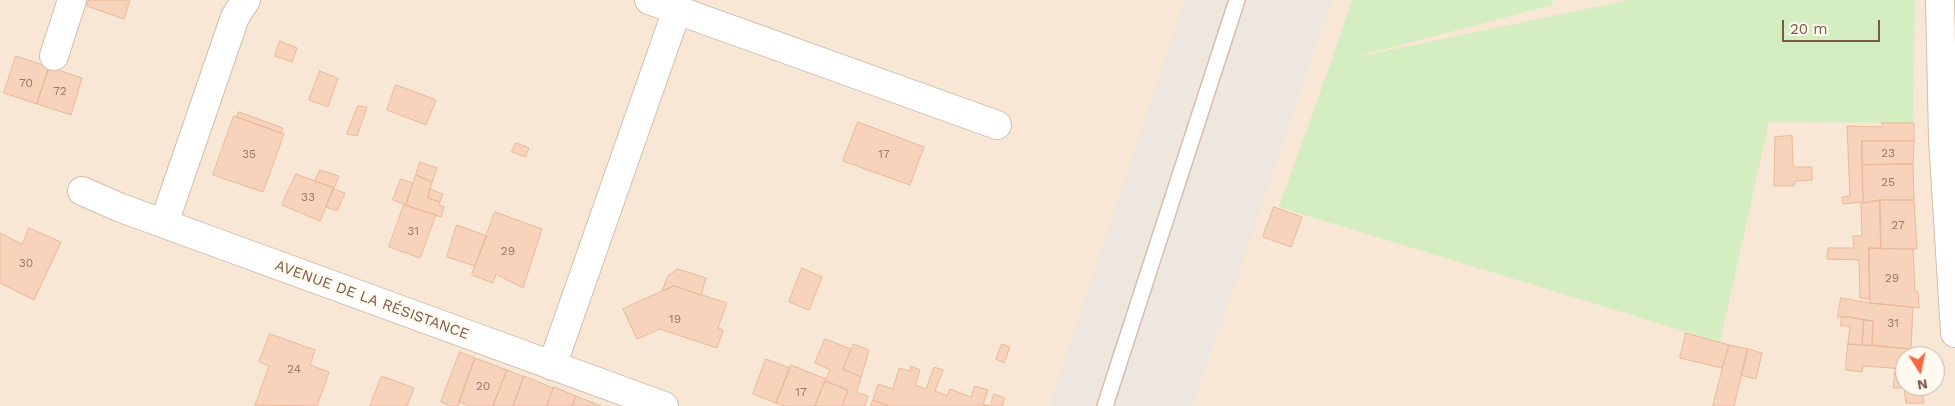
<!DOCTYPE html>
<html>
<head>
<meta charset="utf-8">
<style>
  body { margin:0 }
  #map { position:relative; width:1955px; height:406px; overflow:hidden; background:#fef5e6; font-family:"Work Sans",sans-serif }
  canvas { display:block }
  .north { position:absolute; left:1895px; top:346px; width:50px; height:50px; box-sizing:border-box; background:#fff9ef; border:1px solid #cab9ac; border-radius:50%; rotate:170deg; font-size:14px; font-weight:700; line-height:20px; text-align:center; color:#7b5a47 }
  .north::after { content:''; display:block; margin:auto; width:18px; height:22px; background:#f46840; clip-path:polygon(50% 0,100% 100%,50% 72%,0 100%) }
  .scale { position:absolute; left:1782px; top:20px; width:98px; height:22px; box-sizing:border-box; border:2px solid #7b5a47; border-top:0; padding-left:6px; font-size:15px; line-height:18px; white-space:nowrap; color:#7b5a47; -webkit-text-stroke:4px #fff9ef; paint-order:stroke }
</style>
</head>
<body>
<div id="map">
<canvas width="1955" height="406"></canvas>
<div class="north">N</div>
<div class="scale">20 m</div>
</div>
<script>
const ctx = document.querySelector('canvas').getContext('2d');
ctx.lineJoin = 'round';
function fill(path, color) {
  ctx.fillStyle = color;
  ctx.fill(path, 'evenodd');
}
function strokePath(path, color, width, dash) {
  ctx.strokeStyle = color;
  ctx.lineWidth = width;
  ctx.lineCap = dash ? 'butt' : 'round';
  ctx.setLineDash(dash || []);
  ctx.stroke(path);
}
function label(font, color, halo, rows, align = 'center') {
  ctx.font = font + ' "Work Sans",sans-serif';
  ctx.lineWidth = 5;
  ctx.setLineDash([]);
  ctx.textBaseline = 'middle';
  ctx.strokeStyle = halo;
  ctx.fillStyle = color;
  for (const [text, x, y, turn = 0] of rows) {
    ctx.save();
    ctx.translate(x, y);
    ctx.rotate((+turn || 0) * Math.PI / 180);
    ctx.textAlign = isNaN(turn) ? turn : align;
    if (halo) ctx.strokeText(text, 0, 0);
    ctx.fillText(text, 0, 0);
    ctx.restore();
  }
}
fill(new Path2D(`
  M 0,0 L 1955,0 L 1955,406 L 0,406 ZM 1905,356 L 1935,356 L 1935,386 L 1905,386 Z`), '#f7e7d4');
fill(new Path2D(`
  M 1185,0 L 1332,0 L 1193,406 L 1050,406 Z`), '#eee7e0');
fill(new Path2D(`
  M 1352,0 L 1553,0 L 1552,5 L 1347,59 L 1629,0 L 1915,0 L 1913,123 L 1769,122 L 1720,342 L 1279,207 L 1331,62 Z`), '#d4eec2');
const building = new Path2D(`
  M 89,0 L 130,0 L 124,19 L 87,6 Z
  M 280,41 L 297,48 L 292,62 L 275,56 Z
  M 16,56 L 49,67 L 37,104 L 4,93 Z
  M 49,67 L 82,78 L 71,115 L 37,104 Z
  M 320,71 L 338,78 L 328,107 L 309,100 Z
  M 396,85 L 436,100 L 426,125 L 387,110 Z
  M 358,106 L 367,107 L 357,136 L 347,134 Z
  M 239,112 L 283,128 L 281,133 L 237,117 Z
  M 234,116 L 284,134 L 263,192 L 213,175 Z
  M 858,122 L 924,147 L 910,185 L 843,161 Z
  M 1882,123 L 1914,123 L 1914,141 L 1862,141 L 1863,203 L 1880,200 L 1881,249 L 1869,248 L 1870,299 L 1860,298 L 1859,260 L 1827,259 L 1828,248 L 1854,248 L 1853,236 L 1862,236 L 1861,202 L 1843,204 L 1842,197 L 1850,196 L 1847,126 L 1883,127 Z
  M 1792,136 L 1793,167 L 1812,167 L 1812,180 L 1795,181 L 1794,186 L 1774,186 L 1775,137 Z
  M 1862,141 L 1914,141 L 1913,164 L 1862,165 Z
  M 516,143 L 529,148 L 525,157 L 512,152 Z
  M 420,162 L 437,168 L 432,182 L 416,175 Z
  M 1913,164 L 1914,200 L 1880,200 L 1863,203 L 1862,165 Z
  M 320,170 L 339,176 L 334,188 L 315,181 Z
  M 296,174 L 334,188 L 320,221 L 282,205 Z
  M 416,175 L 432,182 L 428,198 L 440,202 L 439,205 L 444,207 L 441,217 L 406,205 Z
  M 401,179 L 413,183 L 406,205 L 393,200 Z
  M 333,189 L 345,193 L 337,211 L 326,207 Z
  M 430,189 L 443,194 L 440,202 L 428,198 Z
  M 1880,200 L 1914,200 L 1917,249 L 1881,249 Z
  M 404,205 L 436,215 L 420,258 L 389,247 Z
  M 1274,207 L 1302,217 L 1291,247 L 1263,237 Z
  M 495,212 L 542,229 L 523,288 L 496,274 L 493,283 L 472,275 Z
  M 457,225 L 487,236 L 475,266 L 447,257 Z
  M 29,228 L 61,242 L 34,300 L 0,283 L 0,233 L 22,244 Z
  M 1869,248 L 1913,249 L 1915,291 L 1918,292 L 1919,308 L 1870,303 Z
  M 802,268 L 822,277 L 809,310 L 789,302 Z
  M 678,269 L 706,278 L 701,295 L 674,286 L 662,291 L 668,276 Z
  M 674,286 L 727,303 L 718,328 L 723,330 L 717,348 L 660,329 L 637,339 L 623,309 Z
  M 1841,298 L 1870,303 L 1913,307 L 1911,349 L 1872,345 L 1873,321 L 1850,317 L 1838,317 Z
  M 1842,316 L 1864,320 L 1862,345 L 1848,344 L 1850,326 L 1841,326 Z
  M 1864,320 L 1873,321 L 1872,345 L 1862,345 Z
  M 1686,333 L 1729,345 L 1722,368 L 1680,358 Z
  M 270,334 L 315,350 L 310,365 L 329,372 L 317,406 L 255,405 L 269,366 L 259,362 Z
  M 825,339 L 851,349 L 843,369 L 861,377 L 857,390 L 858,393 L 868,396 L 865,406 L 842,406 L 848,390 L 825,381 L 830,370 L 815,363 Z
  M 854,344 L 869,350 L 861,377 L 843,369 Z
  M 1002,344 L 1010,347 L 1004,363 L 996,359 Z
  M 1848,344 L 1911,349 L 1911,356 L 1905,356 L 1905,369 L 1863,366 L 1862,372 L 1846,370 Z
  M 1729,345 L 1748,349 L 1734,406 L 1713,406 Z
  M 1748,349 L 1762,353 L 1756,379 L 1741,375 Z
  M 460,352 L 475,358 L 458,406 L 451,406 L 441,402 Z
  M 475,358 L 507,370 L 493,406 L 469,406 L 459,402 Z
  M 766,359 L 790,368 L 776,403 L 753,394 Z
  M 791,365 L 826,379 L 815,406 L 785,406 L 776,403 Z
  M 911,366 L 920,370 L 915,385 L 926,389 L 934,367 L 943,370 L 935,391 L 947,396 L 950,389 L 971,397 L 975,386 L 988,390 L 983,404 L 990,406 L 889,406 L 873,400 L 878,384 L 893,389 L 899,368 L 910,371 Z
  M 507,370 L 524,377 L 513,406 L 493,406 Z
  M 1895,372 L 1905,373 L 1905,386 L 1922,386 L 1924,403 L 1906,403 L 1904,388 L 1894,388 Z
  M 382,376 L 414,388 L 407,406 L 370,406 Z
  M 524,376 L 553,388 L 547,406 L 513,406 Z
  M 825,381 L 848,390 L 842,406 L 815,406 Z
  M 554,387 L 576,396 L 572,406 L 547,406 Z
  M 994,394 L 1005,398 L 1002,406 L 991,406 Z
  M 576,396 L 601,406 L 572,406 Z
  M 873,400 L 889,406 L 871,406 Z`);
fill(building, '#f7d3bb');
strokePath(building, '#ebb999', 1);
const service = new Path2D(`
  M 1105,406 L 1237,0`);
const minor = new Path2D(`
  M 649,0 L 997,125
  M 54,56 L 72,0
  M 82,191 L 121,208 L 664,406
  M 164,223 L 235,17 L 246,0
  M 552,366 L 677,10`);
const tertiary = new Path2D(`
  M 1940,0 L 1943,138 L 1955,333`);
strokePath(service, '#d4bead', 18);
strokePath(minor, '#d4bead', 30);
strokePath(tertiary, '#d4bead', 30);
strokePath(service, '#fff', 15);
strokePath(minor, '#fff', 28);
strokePath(tertiary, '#fff', 28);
label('12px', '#9a7864', null, [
  ["70",26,83],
  ["72",60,91],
  ["23",1888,153],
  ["35",249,154],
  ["17",884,154],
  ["25",1888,182],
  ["33",308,197],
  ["27",1898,225],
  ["31",413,231],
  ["29",508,251],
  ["30",26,263],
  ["29",1892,278],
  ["19",675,319],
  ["31",1893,323],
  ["24",294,369],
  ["20",483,386],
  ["17",801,392]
]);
label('15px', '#7b5a47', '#fff9ef', [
  ["AVENUE DE LA RÉSISTANCE",372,300,20]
]);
</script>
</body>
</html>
